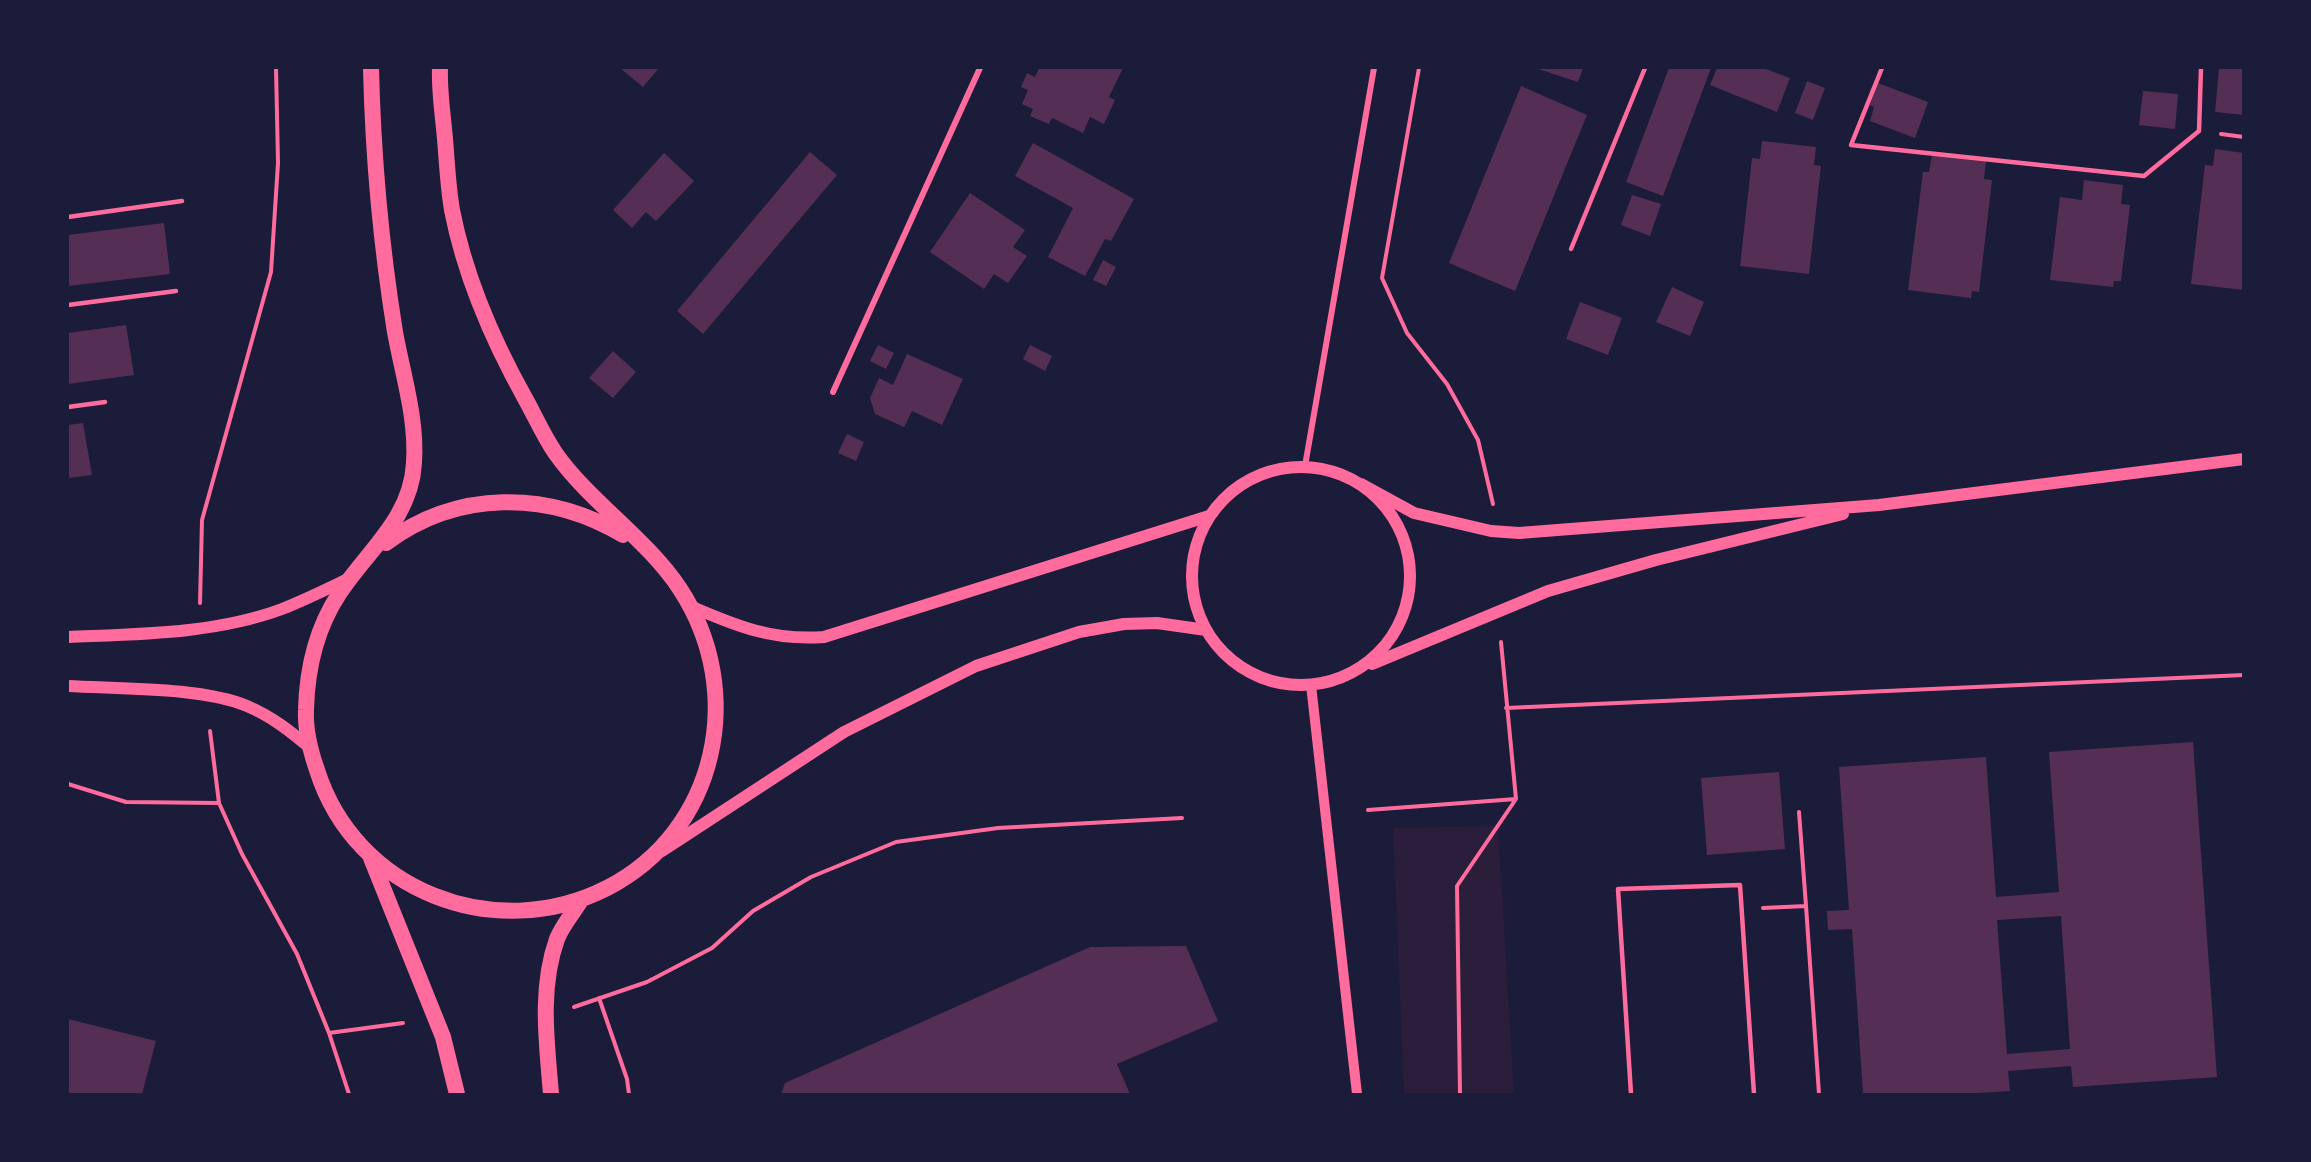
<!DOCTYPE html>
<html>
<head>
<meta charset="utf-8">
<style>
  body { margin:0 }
  #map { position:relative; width:2311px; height:1162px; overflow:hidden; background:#1b1b3a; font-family:"Noto Sans",sans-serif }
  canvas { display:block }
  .frame { position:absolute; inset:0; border:69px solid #1b1b3a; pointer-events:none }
</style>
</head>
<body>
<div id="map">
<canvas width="2311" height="1162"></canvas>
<div class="frame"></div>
</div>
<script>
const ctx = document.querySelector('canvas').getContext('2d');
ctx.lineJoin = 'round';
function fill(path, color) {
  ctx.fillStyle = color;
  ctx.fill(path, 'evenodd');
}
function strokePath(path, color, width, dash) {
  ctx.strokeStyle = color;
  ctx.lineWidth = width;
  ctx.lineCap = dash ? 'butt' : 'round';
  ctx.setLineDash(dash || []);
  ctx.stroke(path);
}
fill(new Path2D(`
  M 1498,826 L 1514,1094 L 1404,1094 L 1393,828 Z`), '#2a1e3b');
fill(new Path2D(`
  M 620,68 L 659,68 L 643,87 Z
  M 1039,68 L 1123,68 L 1109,97 L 1115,100 L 1104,124 L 1090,117 L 1083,133 L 1052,118 L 1049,124 L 1030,116 L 1033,109 L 1022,104 L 1028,90 L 1021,87 L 1027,73 L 1035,77 Z
  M 1535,68 L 1583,68 L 1578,82 Z
  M 1669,68 L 1711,68 L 1663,196 L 1626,182 Z
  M 1717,68 L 1763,68 L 1790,78 L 1777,112 L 1710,85 Z
  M 2219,68 L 2244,68 L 2244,115 L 2215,112 Z
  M 1807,81 L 1825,88 L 1813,120 L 1795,113 Z
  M 1878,83 L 1928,102 L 1915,138 L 1870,121 L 1874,107 L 1870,105 Z
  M 1521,86 L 1587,115 L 1515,291 L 1449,263 Z
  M 2143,91 L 2178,94 L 2175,129 L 2139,125 Z
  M 1762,141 L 1816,147 L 1814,165 L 1821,166 L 1809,274 L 1740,266 L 1752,158 L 1760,159 Z
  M 1033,143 L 1134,199 L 1111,241 L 1105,239 L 1085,276 L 1048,257 L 1073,208 L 1015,176 Z
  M 2215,149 L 2244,153 L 2244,290 L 2191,284 L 2205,165 L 2213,166 Z
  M 810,152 L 837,175 L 703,334 L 677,311 Z
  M 664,153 L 694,181 L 656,221 L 646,212 L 632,228 L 613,210 Z
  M 1932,154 L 1986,161 L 1984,179 L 1992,180 L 1979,292 L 1972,291 L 1971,298 L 1908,290 L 1923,172 L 1929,172 Z
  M 2084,180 L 2123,185 L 2121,204 L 2130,205 L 2121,281 L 2114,281 L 2113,287 L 2050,280 L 2060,197 L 2082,200 Z
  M 970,193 L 1025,230 L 1013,247 L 1027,256 L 1008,283 L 994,274 L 984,289 L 930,252 Z
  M 1632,195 L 1661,204 L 1650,236 L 1621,225 Z
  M 164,223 L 170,274 L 68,286 L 68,235 Z
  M 1103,260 L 1116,267 L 1106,286 L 1093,280 Z
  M 1672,287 L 1704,302 L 1690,336 L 1656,322 Z
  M 1580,302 L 1622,318 L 1608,355 L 1566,339 Z
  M 126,325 L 134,375 L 68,384 L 68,333 Z
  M 878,345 L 894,353 L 886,369 L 870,361 Z
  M 1030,345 L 1052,356 L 1045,371 L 1023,359 Z
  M 613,351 L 636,372 L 613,398 L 589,378 Z
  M 907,354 L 963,379 L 942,425 L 912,411 L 904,427 L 875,414 L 870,398 L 879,378 L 893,385 Z
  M 83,423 L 92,475 L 68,478 L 68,425 Z
  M 847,434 L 864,442 L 856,461 L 838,453 Z
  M 2193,742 L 2217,1077 L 2073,1087 L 2071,1066 L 2008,1071 L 2010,1091 L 1962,1094 L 1863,1094 L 1852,929 L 1828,930 L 1827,911 L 1849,910 L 1839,767 L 1986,757 L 1996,897 L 2059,892 L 2049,752 ZM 2061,916 L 2070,1049 L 2007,1054 L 1997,920 Z
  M 1779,772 L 1785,849 L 1707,855 L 1701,778 Z
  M 1186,946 L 1218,1021 L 1117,1064 L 1130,1094 L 781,1094 L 785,1083 L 1090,947 Z
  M 68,1019 L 156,1041 L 142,1094 L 68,1094 Z`), '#542f53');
strokePath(new Path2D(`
  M 1419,68 L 1382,278 L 1407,333 L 1447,384 L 1478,440 L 1493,504
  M 2221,134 L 2244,137
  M 200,603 L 202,520 L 271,272 L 278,163 L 276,68
  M 1506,708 L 2244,675
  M 210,731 L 219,803 L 242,854 L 297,954 L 329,1033 L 403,1023
  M 68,784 L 126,802 L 219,803
  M 1368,810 L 1516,799 L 1501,642
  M 1806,906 L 1819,1094
  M 1763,908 L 1806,906 L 1799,812
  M 599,998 L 627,1079 L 629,1094
  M 574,1007 L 647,982 L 712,948 L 753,911 L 811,877 L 896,842 L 998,828 L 1182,818
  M 329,1033 L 349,1094
  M 1460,1094 L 1457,886 L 1516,799`), '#ff6b9d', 4);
strokePath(new Path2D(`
  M 1882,68 L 1851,145 L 2144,176 L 2199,131 L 2201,68
  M 68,217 L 182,201
  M 1571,249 L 1645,68
  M 68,305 L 176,291
  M 68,407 L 105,402
  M 1631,1094 L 1618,889 L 1740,885 L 1754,1094`), '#ff6b9d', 4.5);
strokePath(new Path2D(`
  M 833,392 L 980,68
  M 1305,466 L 1374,68`), '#ff6b9d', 6);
strokePath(new Path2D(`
  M 1311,685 L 1357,1094`), '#ff6b9d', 10);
strokePath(new Path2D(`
  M1192 576a109 109 0 1 1 218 0a109 109 0 1 1-218 0Z
  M 1361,484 L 1414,513 L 1491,531 L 1519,533 L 1879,505 L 2244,459
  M 690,606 C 736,626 773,641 824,637 L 1209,516
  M 68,637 C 138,634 215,634 282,609 C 305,600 327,589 350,578
  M 1372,664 L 1548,591 L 1656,560 L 1843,514
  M 68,686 C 119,689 202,687 247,706 C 271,716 290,731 309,747
  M 662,851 L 844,732 L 976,666 L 1079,632 L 1124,624 L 1157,623 L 1206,630`), '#ff6b9d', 12);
strokePath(new Path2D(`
  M 371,68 C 373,156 381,245 395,332 C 403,376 417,418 414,463 C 411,519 367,551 339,594 C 316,629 307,668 306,710 C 305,731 310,750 317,770 C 355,891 495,945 607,888 C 718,831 747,691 680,589 C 648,540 590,502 556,454 C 544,437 536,418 526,400 C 493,341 465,277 452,210 C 448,187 447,162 445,139 C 443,115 439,91 440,68
  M 386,543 C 457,490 548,490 623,535
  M 371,858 L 443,1037 L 457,1094
  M 551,1094 C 547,1044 539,989 557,939 C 562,926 574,912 581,900`), '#ff6b9d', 16);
</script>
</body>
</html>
